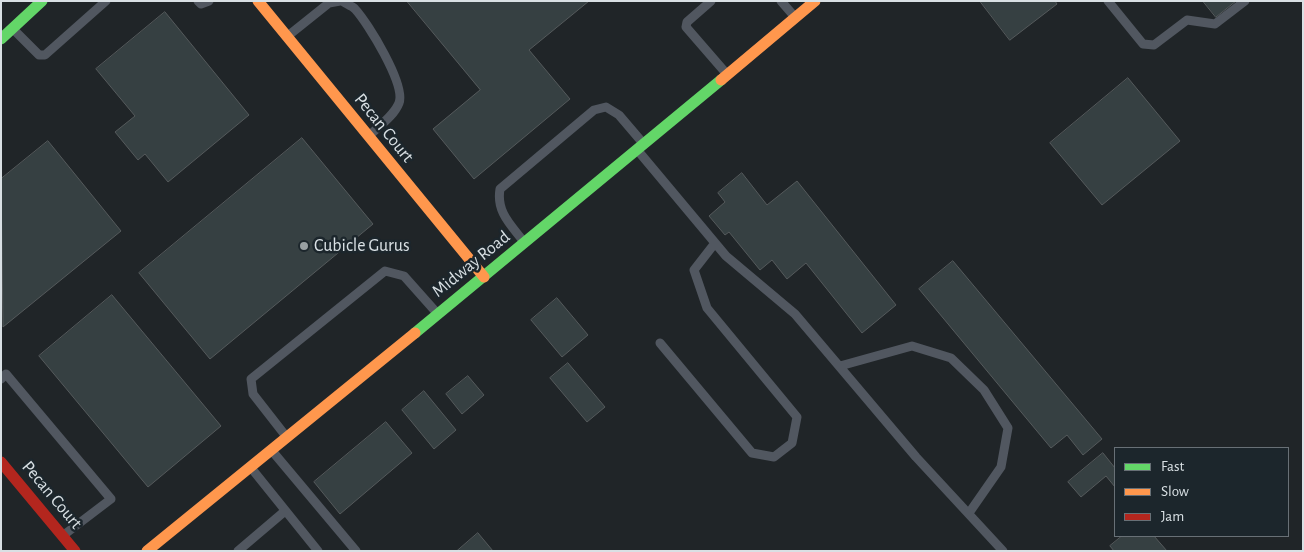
<!DOCTYPE html>
<html>
<head>
<meta charset="utf-8">
<style>
  body { margin:0 }
  #map { position:relative; width:1304px; height:552px; overflow:hidden; background:#202528; font-family:"Alegreya Sans",sans-serif }
  canvas { display:block }
  .frame { position:absolute; inset:0; border:2px solid #d9e0e4; pointer-events:none }
  .legend { position:absolute; left:1114px; top:447px; width:175px; height:90px; box-sizing:border-box; background:#1c262c; border:1px solid #687076; margin:0; padding:6px 9px; list-style:none; font-size:15px; color:#d9e0e4 }
  .legend li { display:flex; align-items:center; gap:10px; height:25px }
  .legend b { width:25px; border:1px solid #687076 }
</style>
</head>
<body>
<div id="map">
<canvas width="1304" height="552"></canvas>
<div class="frame"></div>
<ul class="legend">
<li><b style="height:6px;background:#63d668"></b>Fast</li>
<li><b style="height:6px;background:#ff974d"></b>Slow</li>
<li><b style="height:6px;background:#b3261e"></b>Jam</li>
</ul>
</div>
<script>
const ctx = document.querySelector('canvas').getContext('2d');
ctx.lineJoin = 'round';
function fill(path, color) {
  ctx.fillStyle = color;
  ctx.fill(path, 'evenodd');
}
function strokePath(path, color, width, dash) {
  ctx.strokeStyle = color;
  ctx.lineWidth = width;
  ctx.lineCap = dash ? 'butt' : 'round';
  ctx.setLineDash(dash || []);
  ctx.stroke(path);
}
function label(font, color, halo, rows, align = 'center') {
  ctx.font = font + ' "Alegreya Sans",sans-serif';
  ctx.lineWidth = 5;
  ctx.setLineDash([]);
  ctx.textBaseline = 'middle';
  ctx.strokeStyle = halo;
  ctx.fillStyle = color;
  for (const [text, x, y, turn = 0] of rows) {
    ctx.save();
    ctx.translate(x, y);
    ctx.rotate((+turn || 0) * Math.PI / 180);
    ctx.textAlign = isNaN(turn) ? turn : align;
    if (halo) ctx.strokeText(text, 0, 0);
    ctx.fillText(text, 0, 0);
    ctx.restore();
  }
}
const building = new Path2D(`
  M 407,1 L 589,1 L 529,50 L 570,99 L 474,179 L 433,129 L 480,90 Z
  M 980,1 L 1055,1 L 1057,4 L 1010,40 Z
  M 1203,1 L 1236,1 L 1216,17 Z
  M 165,12 L 249,115 L 168,182 L 145,154 L 138,160 L 115,132 L 135,116 L 96,69 Z
  M 1128,78 L 1180,141 L 1102,205 L 1050,143 Z
  M 302,138 L 373,224 L 210,359 L 139,273 Z
  M 48,141 L 121,231 L 3,327 L 1,179 Z
  M 742,173 L 767,205 L 797,181 L 896,305 L 862,333 L 806,263 L 787,279 L 772,260 L 760,270 L 729,232 L 725,235 L 709,216 L 725,202 L 718,193 Z
  M 953,261 L 1102,439 L 1083,455 L 1067,435 L 1051,448 L 919,289 Z
  M 112,295 L 221,426 L 148,487 L 39,356 Z
  M 557,298 L 588,335 L 562,357 L 531,320 Z
  M 568,363 L 605,407 L 587,422 L 550,378 Z
  M 468,376 L 484,395 L 462,414 L 446,394 Z
  M 424,391 L 456,430 L 434,449 L 402,410 Z
  M 386,422 L 412,453 L 340,514 L 314,482 Z
  M 1103,453 L 1115,468 L 1115,487 L 1106,476 L 1081,497 L 1068,482 Z
  M 478,533 L 493,551 L 457,551 Z
  M 1122,536 L 1154,536 L 1167,551 L 1114,551 L 1110,546 Z`);
fill(building, '#364042');
strokePath(building, '#555a5c', 1);
strokePath(new Path2D(`
  M 198,1 L 201,4 L 209,1
  M 342,1 C 346,4 352,6 355,9 C 368,23 406,85 399,103 C 394,116 379,126 370,135
  M 711,1 L 687,22 L 686,27 L 725,72
  M 781,1 L 794,16
  M 1108,1 L 1143,44 L 1154,45 L 1187,20 L 1215,24 L 1245,1
  M 14,30 L 39,55 L 45,55 L 106,1
  M 289,35 L 329,3 L 340,1
  M 639,152 L 726,256 L 795,314 L 916,457 L 1003,551
  M 524,242 C 511,225 496,212 500,189 L 594,110 L 606,107 L 619,115 L 642,142
  M 660,343 L 752,453 L 774,457 L 792,443 L 797,417 L 707,308 L 694,270 L 715,243
  M 840,366 L 912,346 L 951,358 L 984,390 L 1008,428 L 1001,467 L 969,513
  M 1,379 L 6,374 L 111,499 L 65,534
  M 285,435 L 253,394 L 251,379 L 385,271 L 404,276 L 436,312
  M 273,452 L 356,551
  M 252,469 L 318,551
  M 238,551 L 285,511`), '#515760', 9);
strokePath(new Path2D(`
  M 1,39 L 42,1
  M 415,333 L 721,80`), '#63d668', 11);
strokePath(new Path2D(`
  M 258,1 L 484,277
  M 721,80 L 815,1
  M 147,551 L 415,333`), '#ff974d', 11);
strokePath(new Path2D(`
  M 1,462 L 75,551`), '#b3261e', 11);
for (const [x, y, r, color] of [
  [304,246,5,"#989fa2"]
]) {
  const dot = new Path2D();
  dot.arc(x, y, r, 0, 2 * Math.PI);
  ctx.fillStyle = color;
  ctx.fill(dot);
  strokePath(dot, '#1c262c', 2);
}
label('18px', '#d9e0e4', '#1c262c', [
  ["Pecan Court",384,128,51],
  ["Midway Road",471,264,-39],
  ["Pecan Court",52,495,50]
]);
label('18px', '#d9e0e4', '#1c262c', [
  ["Cubicle Gurus",314,246]
], 'left');
</script>
</body>
</html>
